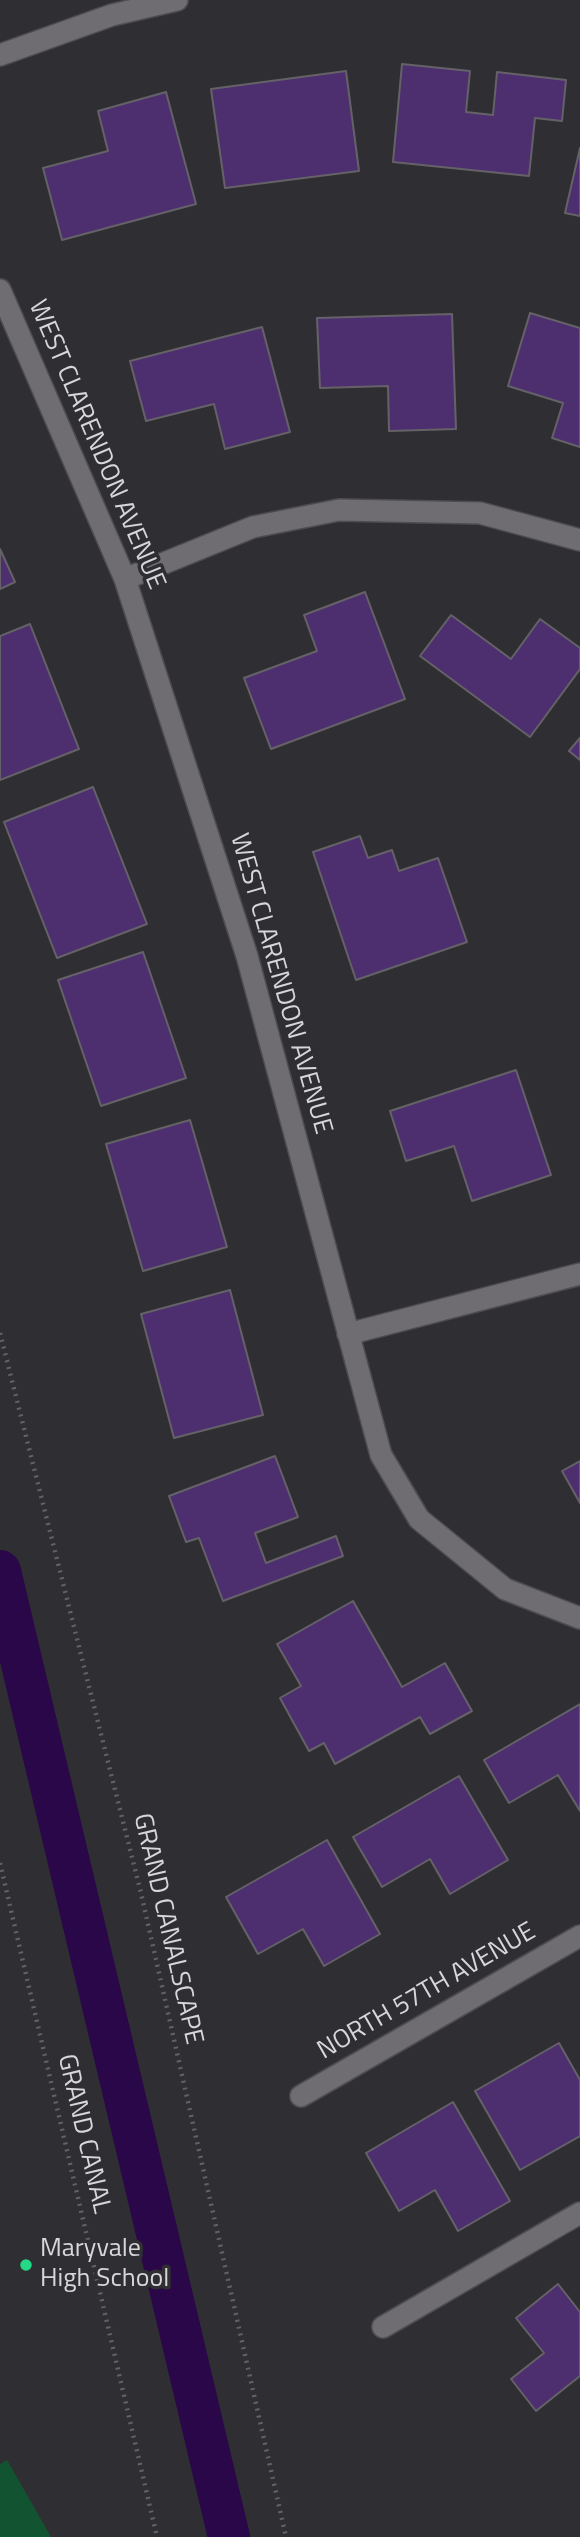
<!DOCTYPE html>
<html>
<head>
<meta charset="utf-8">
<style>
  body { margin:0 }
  canvas { display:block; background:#2f2e32 }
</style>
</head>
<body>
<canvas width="580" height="2537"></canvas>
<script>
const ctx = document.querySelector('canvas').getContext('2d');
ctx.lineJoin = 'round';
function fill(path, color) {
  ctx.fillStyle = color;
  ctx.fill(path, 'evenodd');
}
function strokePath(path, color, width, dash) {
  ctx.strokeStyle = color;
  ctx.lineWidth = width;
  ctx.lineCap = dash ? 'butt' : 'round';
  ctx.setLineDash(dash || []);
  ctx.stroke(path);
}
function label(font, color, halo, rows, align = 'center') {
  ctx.font = font + ' "Titillium Web",sans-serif';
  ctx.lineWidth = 7;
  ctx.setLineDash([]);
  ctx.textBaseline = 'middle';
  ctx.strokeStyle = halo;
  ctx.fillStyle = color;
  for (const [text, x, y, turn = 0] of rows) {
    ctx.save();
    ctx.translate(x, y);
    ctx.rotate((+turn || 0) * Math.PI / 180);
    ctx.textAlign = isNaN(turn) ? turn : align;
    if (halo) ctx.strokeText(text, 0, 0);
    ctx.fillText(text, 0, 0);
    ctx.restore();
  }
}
fill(new Path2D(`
  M 7,2460 L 51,2537 L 0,2537 L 0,2464 Z`), '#125332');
strokePath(new Path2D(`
  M 0,1571 L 229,2537`), '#2a0748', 42);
const building = new Path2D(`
  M 402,64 L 470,71 L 466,112 L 493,115 L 497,72 L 566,80 L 562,121 L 535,118 L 529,176 L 393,162 Z
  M 346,71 L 359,171 L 225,188 L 211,89 Z
  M 166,92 L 196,204 L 62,240 L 43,168 L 108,151 L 98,111 Z
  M 580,148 L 580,216 L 565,213 Z
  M 530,313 L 580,328 L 580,447 L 552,438 L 563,403 L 508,386 Z
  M 452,314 L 456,429 L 389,431 L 388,386 L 320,388 L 317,318 Z
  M 262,327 L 290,432 L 225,449 L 214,404 L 146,421 L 130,361 Z
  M 0,549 L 15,582 L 0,589 Z
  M 365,592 L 405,699 L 271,749 L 244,678 L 317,651 L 304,615 Z
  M 451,615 L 511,659 L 540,619 L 580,648 L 580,669 L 530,737 L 420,656 Z
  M 30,624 L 79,749 L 0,780 L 0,636 Z
  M 580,738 L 580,760 L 569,751 Z
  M 93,787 L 147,924 L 57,958 L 4,822 Z
  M 360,836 L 368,858 L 392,850 L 399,871 L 438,858 L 467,942 L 356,980 L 313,852 Z
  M 143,952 L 186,1078 L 101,1106 L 58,980 Z
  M 516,1070 L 551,1175 L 472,1201 L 454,1146 L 406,1161 L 390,1111 Z
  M 190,1120 L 227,1247 L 143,1271 L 106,1144 Z
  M 230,1290 L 263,1415 L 174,1438 L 141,1314 Z
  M 275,1456 L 298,1517 L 255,1533 L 266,1563 L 336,1536 L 343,1556 L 223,1601 L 199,1538 L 186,1542 L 169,1496 Z
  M 580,1461 L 580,1503 L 562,1471 Z
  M 353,1601 L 402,1687 L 445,1663 L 472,1711 L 430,1734 L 420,1717 L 335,1764 L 324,1743 L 309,1751 L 280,1698 L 301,1686 L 277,1644 Z
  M 580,1704 L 580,1811 L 558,1775 L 509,1803 L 484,1760 Z
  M 459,1776 L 508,1860 L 450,1894 L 430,1859 L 382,1887 L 353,1837 Z
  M 327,1840 L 380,1934 L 324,1966 L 303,1929 L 258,1954 L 226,1897 Z
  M 559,2043 L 580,2080 L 580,2136 L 520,2170 L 475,2091 Z
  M 453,2102 L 510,2201 L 458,2231 L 435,2190 L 399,2211 L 366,2153 Z
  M 558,2284 L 580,2312 L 580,2376 L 536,2411 L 511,2379 L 544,2353 L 516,2318 Z`);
fill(building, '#4d2f70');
strokePath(building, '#646267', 2);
const minor = new Path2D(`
  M 0,55 L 112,15 L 177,0
  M 0,290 L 125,579 L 247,956 L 381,1455 L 419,1519 L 505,1589 L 580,1618
  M 125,579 L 253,527 L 339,510 L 480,513 L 580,540
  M 348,1334 L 580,1274
  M 301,2096 L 580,1936
  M 383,2327 L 580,2213`);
strokePath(minor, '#4d4c4f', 24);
strokePath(new Path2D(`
  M 0,1333 L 141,1893 L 286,2537
  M 0,1863 L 157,2537`), '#626165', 4.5, [2, 5]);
strokePath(minor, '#6f6d72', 21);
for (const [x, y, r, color] of [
  [26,2265,7,"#24d886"]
]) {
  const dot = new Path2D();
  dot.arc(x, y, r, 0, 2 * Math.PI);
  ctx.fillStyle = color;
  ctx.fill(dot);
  strokePath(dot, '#2f2e32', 2.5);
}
label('26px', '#d7d6d9', '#2f2e32', [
  ["WEST CLARENDON AVENUE",96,445,67],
  ["WEST CLARENDON AVENUE",280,984,74],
  ["GRAND CANALSCAPE",167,1929,77],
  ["NORTH 57TH AVENUE",427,1992,-30],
  ["GRAND CANAL",83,2134,77]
]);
label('26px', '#d7d6d9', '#2f2e32', [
  ["Maryvale",40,2250],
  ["High School",40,2280]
], 'left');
</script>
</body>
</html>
